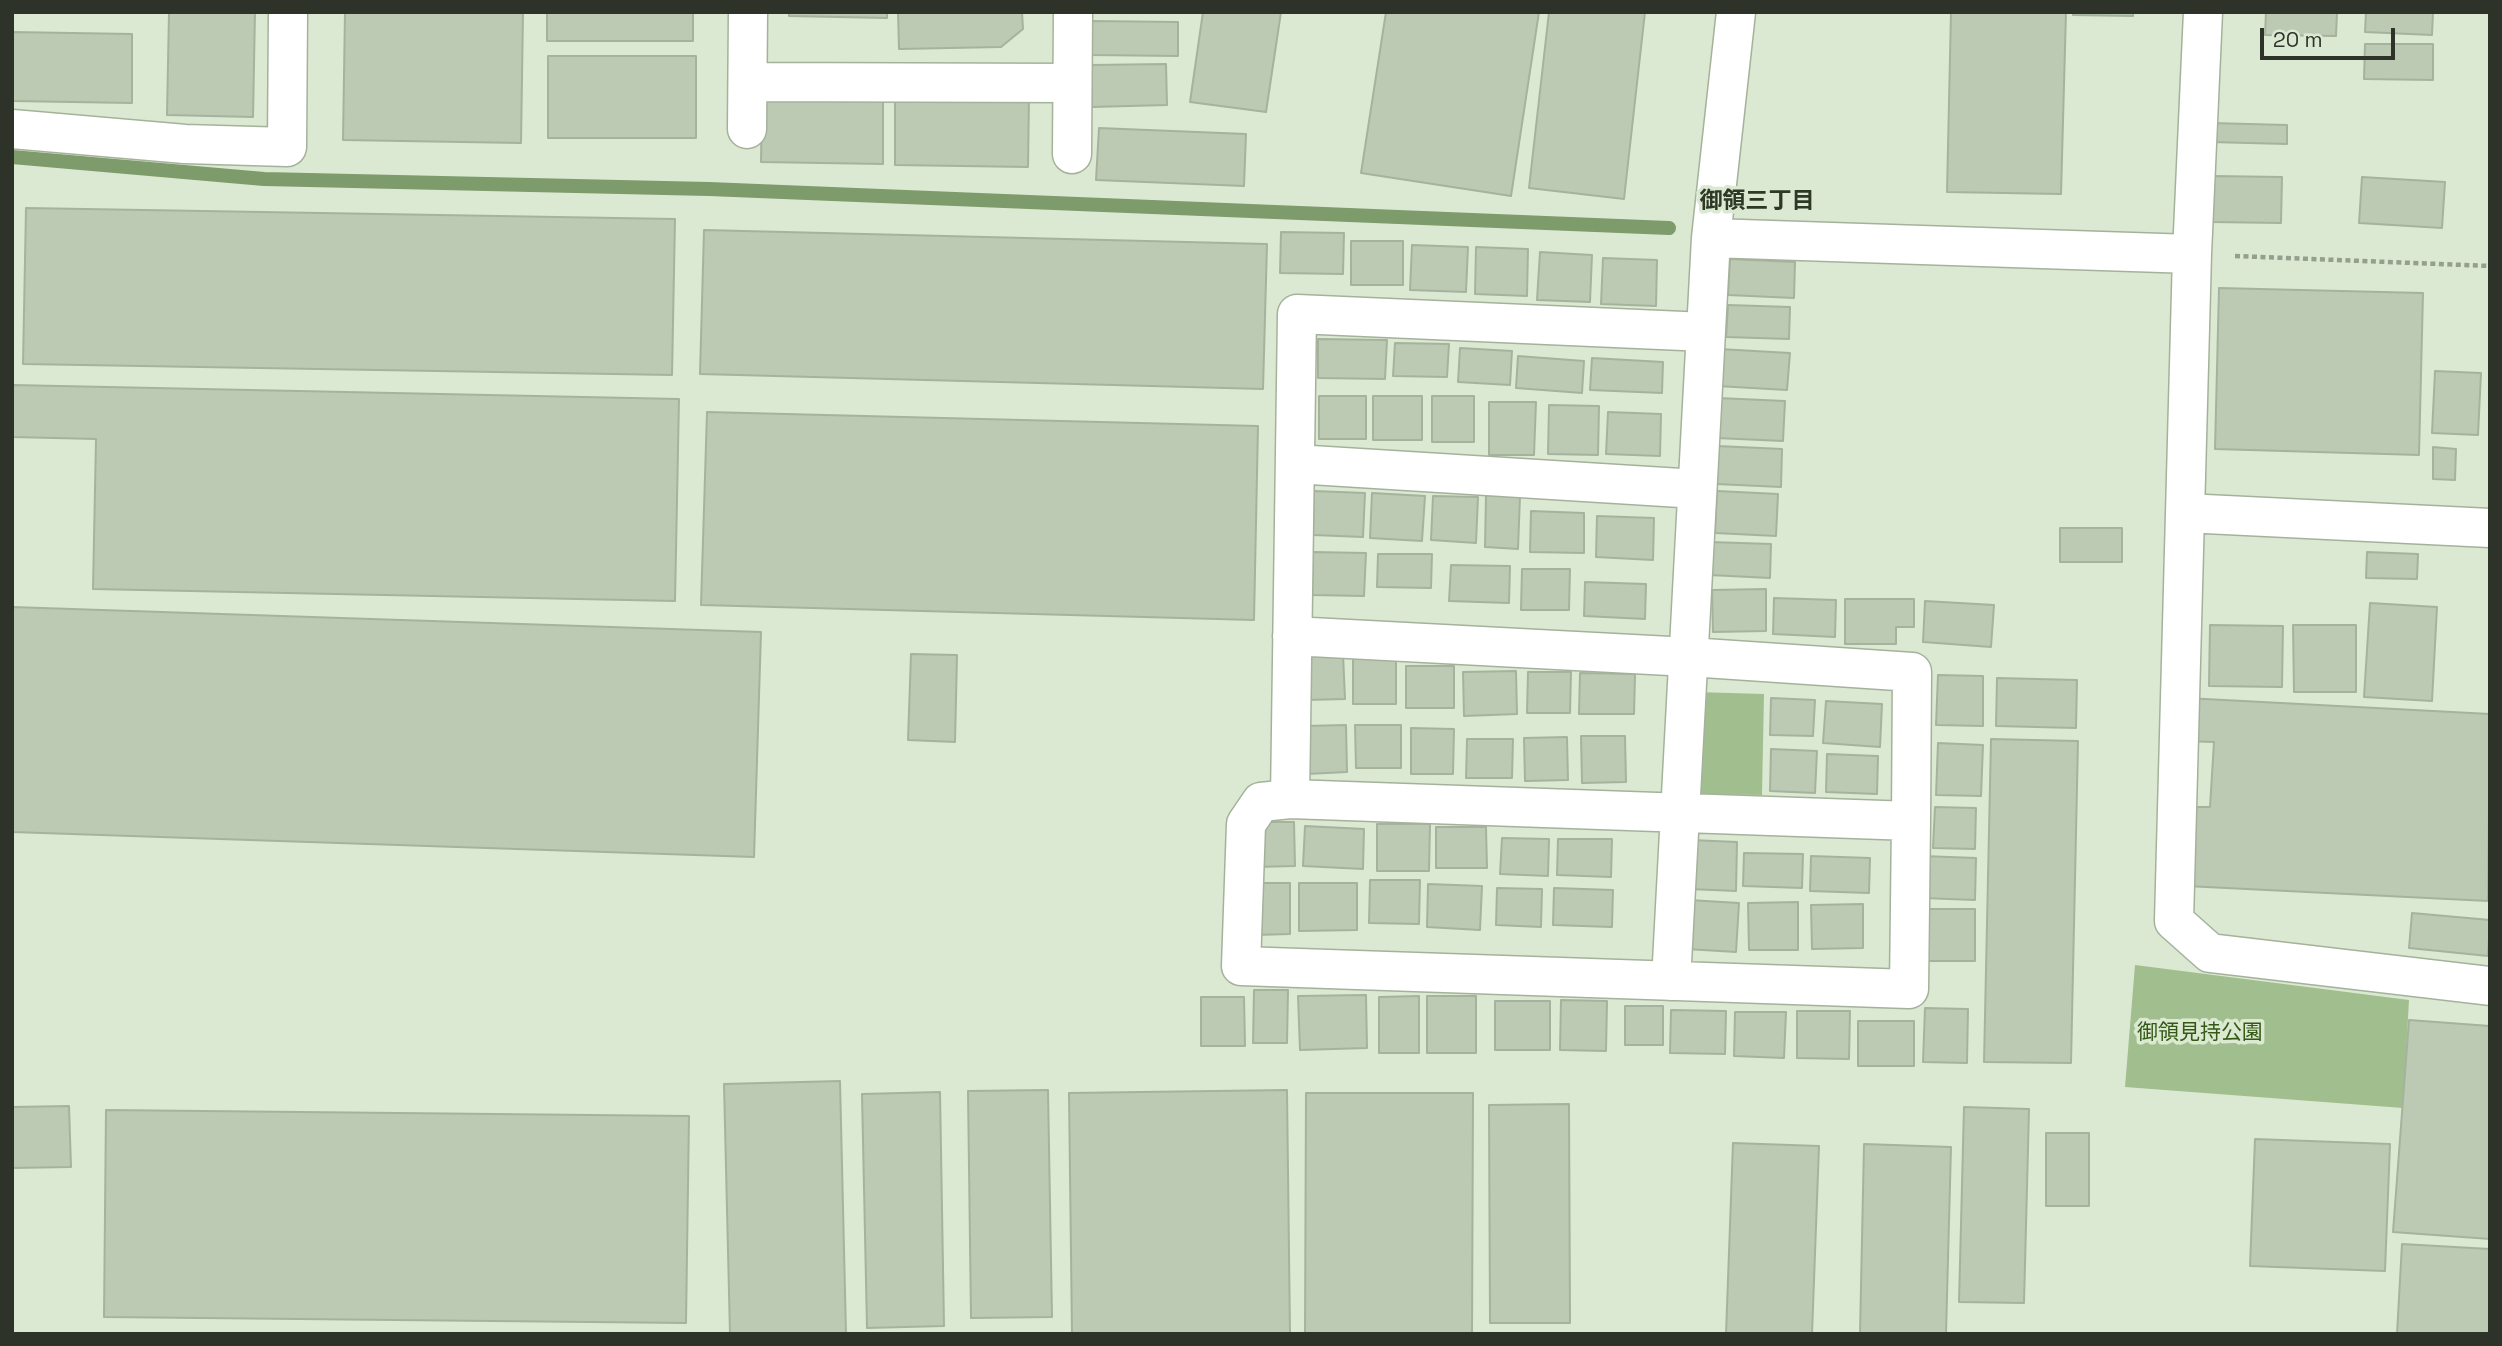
<!DOCTYPE html>
<html>
<head>
<meta charset="utf-8">
<style>
  body { margin:0 }
  #map { position:relative; width:2502px; height:1346px; overflow:hidden; background:#dbe9d2; font-family:"Space Grotesk",sans-serif }
  canvas { display:block }
  .frame { position:absolute; inset:0; border:14px solid #2e332a; pointer-events:none }
  .scale { position:absolute; left:2260px; top:28px; width:135px; height:32px; box-sizing:border-box; border:4px solid #2e332a; border-top:0; padding-left:9px; font-size:21px; line-height:24px; white-space:nowrap; color:#2e332a; -webkit-text-stroke:5px #dbe9d2; paint-order:stroke }
</style>
</head>
<body>
<div id="map">
<canvas width="2502" height="1346"></canvas>
<div class="frame"></div>
<div class="scale">20 m</div>
</div>
<script>
const ctx = document.querySelector('canvas').getContext('2d');
ctx.lineJoin = 'round';
function fill(path, color) {
  ctx.fillStyle = color;
  ctx.fill(path, 'evenodd');
}
function strokePath(path, color, width, dash) {
  ctx.strokeStyle = color;
  ctx.lineWidth = width;
  ctx.lineCap = dash ? 'butt' : 'round';
  ctx.setLineDash(dash || []);
  ctx.stroke(path);
}
function label(font, color, halo, rows, align = 'center') {
  ctx.font = font + ' "Space Grotesk","Noto Sans JP",sans-serif';
  ctx.lineWidth = 7;
  ctx.setLineDash([]);
  ctx.textBaseline = 'middle';
  ctx.strokeStyle = halo;
  ctx.fillStyle = color;
  for (const [text, x, y, turn = 0] of rows) {
    ctx.save();
    ctx.translate(x, y);
    ctx.rotate((+turn || 0) * Math.PI / 180);
    ctx.textAlign = isNaN(turn) ? turn : align;
    if (halo) ctx.strokeText(text, 0, 0);
    ctx.fillText(text, 0, 0);
    ctx.restore();
  }
}
fill(new Path2D(`
  M 1696,692 L 1764,694 L 1762,795 L 1693,794 Z
  M 2135,965 L 2409,1000 L 2403,1108 L 2125,1087 Z`), '#a1bf8e');
strokePath(new Path2D(`
  M 12,157 L 264,179 L 709,189 L 1669,228`), '#7e9b6c', 14);
const building = new Path2D(`
  M 12,12 L 131,12 L 131,13 L 12,13 Z
  M 169,12 L 255,12 L 253,117 L 167,115 Z
  M 345,12 L 523,12 L 521,143 L 343,140 Z
  M 547,12 L 693,12 L 693,41 L 547,41 Z
  M 789,12 L 887,12 L 887,18 L 789,16 Z
  M 898,12 L 1022,12 L 1023,29 L 1001,47 L 899,49 Z
  M 1203,12 L 1281,12 L 1266,112 L 1190,102 Z
  M 1386,12 L 1539,12 L 1511,196 L 1361,173 Z
  M 1549,12 L 1645,12 L 1624,199 L 1529,188 Z
  M 1951,12 L 2066,12 L 2061,194 L 1947,192 Z
  M 2073,12 L 2133,12 L 2133,16 L 2073,15 Z
  M 2266,12 L 2337,12 L 2336,36 L 2265,35 Z
  M 2366,12 L 2433,12 L 2432,35 L 2365,32 Z
  M 1091,21 L 1178,22 L 1178,56 L 1090,55 Z
  M 12,32 L 132,34 L 132,103 L 12,101 Z
  M 2365,44 L 2433,44 L 2433,80 L 2364,79 Z
  M 548,56 L 696,56 L 696,138 L 548,138 Z
  M 1166,64 L 1167,105 L 1092,107 L 1091,65 Z
  M 762,92 L 883,94 L 883,164 L 761,162 Z
  M 895,93 L 1029,95 L 1028,167 L 895,165 Z
  M 2211,123 L 2287,125 L 2287,144 L 2210,142 Z
  M 1099,128 L 1246,134 L 1244,186 L 1096,180 Z
  M 2213,176 L 2282,177 L 2281,223 L 2212,222 Z
  M 2362,177 L 2445,182 L 2442,228 L 2359,223 Z
  M 26,208 L 675,219 L 672,375 L 23,364 Z
  M 704,230 L 1267,244 L 1263,389 L 700,374 Z
  M 1281,232 L 1344,233 L 1343,274 L 1280,273 Z
  M 1351,241 L 1403,241 L 1403,285 L 1351,285 Z
  M 1412,245 L 1468,247 L 1466,292 L 1410,290 Z
  M 1476,247 L 1528,249 L 1527,296 L 1475,294 Z
  M 1540,252 L 1592,255 L 1590,302 L 1537,300 Z
  M 1603,258 L 1657,260 L 1656,306 L 1601,304 Z
  M 1730,259 L 1795,262 L 1794,298 L 1728,295 Z
  M 2219,288 L 2423,293 L 2419,455 L 2215,449 Z
  M 1728,305 L 1790,307 L 1789,339 L 1726,337 Z
  M 1318,339 L 1387,340 L 1385,379 L 1318,378 Z
  M 1395,343 L 1449,344 L 1447,377 L 1393,376 Z
  M 1460,348 L 1512,351 L 1510,385 L 1458,382 Z
  M 1719,349 L 1790,353 L 1787,390 L 1717,386 Z
  M 1518,356 L 1584,361 L 1582,393 L 1516,388 Z
  M 1592,358 L 1663,362 L 1662,393 L 1590,390 Z
  M 2435,371 L 2481,373 L 2478,435 L 2432,433 Z
  M 12,385 L 679,399 L 675,601 L 93,589 L 96,439 L 12,437 Z
  M 1319,396 L 1366,396 L 1366,439 L 1319,439 Z
  M 1373,396 L 1422,396 L 1422,440 L 1373,440 Z
  M 1432,396 L 1474,396 L 1474,442 L 1432,442 Z
  M 1718,398 L 1785,401 L 1783,441 L 1716,438 Z
  M 1489,402 L 1536,402 L 1534,455 L 1489,455 Z
  M 1549,405 L 1599,406 L 1598,455 L 1548,454 Z
  M 707,412 L 1258,426 L 1254,620 L 701,605 Z
  M 1608,412 L 1661,414 L 1660,456 L 1606,454 Z
  M 1717,446 L 1782,449 L 1781,487 L 1716,484 Z
  M 2433,447 L 2456,449 L 2455,480 L 2433,479 Z
  M 1314,491 L 1365,493 L 1363,537 L 1313,535 Z
  M 1717,491 L 1778,494 L 1776,536 L 1715,533 Z
  M 1372,493 L 1425,496 L 1422,541 L 1370,538 Z
  M 1486,495 L 1520,496 L 1518,549 L 1485,547 Z
  M 1433,496 L 1478,497 L 1476,543 L 1431,540 Z
  M 1531,511 L 1584,513 L 1584,553 L 1530,552 Z
  M 1597,516 L 1654,518 L 1653,560 L 1596,557 Z
  M 2060,528 L 2122,528 L 2122,562 L 2060,562 Z
  M 1710,542 L 1771,544 L 1770,578 L 1709,575 Z
  M 1313,552 L 1366,553 L 1364,596 L 1312,595 Z
  M 2367,552 L 2418,554 L 2417,579 L 2366,578 Z
  M 1378,554 L 1432,554 L 1431,588 L 1377,587 Z
  M 1451,565 L 1510,566 L 1509,603 L 1449,601 Z
  M 1522,569 L 1570,569 L 1569,610 L 1521,610 Z
  M 1585,582 L 1646,584 L 1645,619 L 1584,616 Z
  M 1766,589 L 1766,631 L 1713,632 L 1712,590 Z
  M 1774,598 L 1836,600 L 1835,637 L 1773,634 Z
  M 1845,599 L 1914,599 L 1914,627 L 1896,627 L 1896,644 L 1845,644 Z
  M 1925,601 L 1994,605 L 1991,647 L 1923,642 Z
  M 2370,603 L 2437,607 L 2432,701 L 2364,697 Z
  M 12,607 L 761,632 L 754,857 L 12,832 Z
  M 2210,625 L 2283,626 L 2282,687 L 2209,686 Z
  M 2293,625 L 2356,625 L 2356,692 L 2294,692 Z
  M 911,654 L 957,655 L 955,742 L 908,740 Z
  M 1305,654 L 1343,654 L 1345,699 L 1306,700 Z
  M 1396,658 L 1396,704 L 1353,704 L 1353,659 Z
  M 1406,666 L 1454,666 L 1454,708 L 1406,708 Z
  M 1516,671 L 1517,714 L 1464,716 L 1463,672 Z
  M 1528,672 L 1571,672 L 1570,713 L 1527,713 Z
  M 1580,673 L 1635,674 L 1634,714 L 1579,714 Z
  M 1938,675 L 1983,676 L 1983,726 L 1936,725 Z
  M 1997,678 L 2077,680 L 2076,728 L 1996,726 Z
  M 1771,698 L 1815,700 L 1813,736 L 1770,735 Z
  M 2186,698 L 2490,714 L 2488,901 L 2186,886 L 2190,807 L 2210,807 L 2214,742 L 2183,741 Z
  M 1826,701 L 1882,704 L 1880,747 L 1823,743 Z
  M 1346,725 L 1347,772 L 1306,774 L 1305,726 Z
  M 1355,725 L 1401,725 L 1401,768 L 1356,768 Z
  M 1411,728 L 1454,729 L 1453,774 L 1411,774 Z
  M 1581,736 L 1625,736 L 1626,782 L 1582,783 Z
  M 1567,737 L 1568,780 L 1525,781 L 1524,738 Z
  M 1467,739 L 1513,739 L 1512,778 L 1466,778 Z
  M 1991,739 L 2078,741 L 2071,1063 L 1984,1062 Z
  M 1938,743 L 1983,745 L 1981,796 L 1936,795 Z
  M 1771,749 L 1817,751 L 1815,793 L 1770,791 Z
  M 1827,754 L 1878,756 L 1877,794 L 1826,792 Z
  M 1935,807 L 1976,808 L 1975,849 L 1933,848 Z
  M 1254,822 L 1294,822 L 1295,866 L 1254,867 Z
  M 1377,824 L 1430,824 L 1429,871 L 1377,871 Z
  M 1305,826 L 1364,829 L 1363,869 L 1303,866 Z
  M 1436,827 L 1486,827 L 1487,868 L 1436,868 Z
  M 1502,838 L 1549,839 L 1548,876 L 1500,874 Z
  M 1558,839 L 1612,839 L 1611,877 L 1557,875 Z
  M 1691,840 L 1737,842 L 1736,891 L 1689,889 Z
  M 1744,853 L 1803,854 L 1802,888 L 1743,886 Z
  M 1811,856 L 1870,858 L 1869,893 L 1810,891 Z
  M 1923,856 L 1976,858 L 1975,900 L 1922,898 Z
  M 1370,880 L 1420,880 L 1419,924 L 1369,923 Z
  M 1255,883 L 1290,883 L 1290,934 L 1255,935 Z
  M 1299,883 L 1357,883 L 1357,930 L 1299,931 Z
  M 1428,884 L 1482,886 L 1480,930 L 1427,927 Z
  M 1497,888 L 1542,889 L 1541,927 L 1496,925 Z
  M 1554,888 L 1613,890 L 1612,927 L 1553,925 Z
  M 1689,900 L 1739,903 L 1736,952 L 1686,949 Z
  M 1798,902 L 1798,950 L 1749,950 L 1748,903 Z
  M 1863,904 L 1863,948 L 1812,949 L 1811,905 Z
  M 1925,909 L 1975,909 L 1975,961 L 1924,961 Z
  M 2412,913 L 2490,920 L 2488,956 L 2409,948 Z
  M 1254,990 L 1288,990 L 1287,1043 L 1253,1043 Z
  M 1366,995 L 1367,1048 L 1300,1050 L 1298,996 Z
  M 1419,996 L 1419,1053 L 1379,1053 L 1379,997 Z
  M 1427,996 L 1476,996 L 1476,1053 L 1427,1053 Z
  M 1201,997 L 1244,997 L 1245,1046 L 1201,1046 Z
  M 1561,1000 L 1607,1001 L 1606,1051 L 1560,1050 Z
  M 1495,1001 L 1550,1001 L 1550,1050 L 1495,1050 Z
  M 1625,1006 L 1663,1006 L 1663,1045 L 1625,1045 Z
  M 1925,1008 L 1968,1009 L 1967,1063 L 1923,1062 Z
  M 1671,1010 L 1726,1011 L 1725,1054 L 1670,1053 Z
  M 1797,1011 L 1850,1011 L 1849,1059 L 1797,1058 Z
  M 1735,1012 L 1786,1012 L 1784,1058 L 1734,1056 Z
  M 2409,1020 L 2490,1026 L 2490,1239 L 2393,1232 Z
  M 1858,1021 L 1914,1021 L 1914,1066 L 1858,1066 Z
  M 840,1081 L 846,1334 L 730,1334 L 724,1084 Z
  M 1048,1090 L 1052,1317 L 971,1318 L 968,1091 Z
  M 1287,1090 L 1290,1334 L 1072,1334 L 1069,1093 Z
  M 940,1092 L 944,1326 L 867,1328 L 862,1094 Z
  M 1306,1093 L 1473,1093 L 1472,1334 L 1305,1334 Z
  M 1569,1104 L 1570,1323 L 1490,1323 L 1489,1105 Z
  M 69,1106 L 71,1167 L 12,1168 L 12,1107 Z
  M 1964,1107 L 2029,1109 L 2024,1303 L 1959,1302 Z
  M 106,1110 L 689,1116 L 686,1323 L 104,1317 Z
  M 2046,1133 L 2089,1133 L 2089,1206 L 2046,1206 Z
  M 2255,1139 L 2390,1144 L 2385,1271 L 2250,1266 Z
  M 1733,1143 L 1819,1146 L 1812,1334 L 1726,1334 Z
  M 1864,1144 L 1951,1147 L 1946,1334 L 1860,1334 Z
  M 2402,1244 L 2490,1249 L 2490,1334 L 2397,1334 Z`);
fill(building, '#bccab3');
strokePath(building, '#a5b39d', 2);
const minor = new Path2D(`
  M 2203,12 L 2192,254 L 2174,921 L 2210,953 L 2490,986
  M 748,82 L 1072,83
  M 12,129 L 185,144 L 287,147 L 288,12
  M 747,129 L 748,12
  M 1072,154 L 1073,12
  M 1711,238 L 2192,254
  M 1295,464 L 1697,489
  M 2185,513 L 2490,528
  M 1292,636 L 1689,657 L 1912,672 L 1911,821 L 1290,799 L 1261,802 L 1246,824 L 1241,966 L 1909,989 L 1911,821
  M 1290,799 L 1297,314 L 1706,332
  M 1671,981 L 1711,238 L 1736,12`);
strokePath(minor, '#a4b29c', 41);
strokePath(new Path2D(`
  M 2235,256 L 2490,266`), '#949f8d', 4.5, [5, 3.5]);
strokePath(minor, '#fff', 38);
label('21px', '#345914', '#dbe9d2', [
  ["御領見持公園",2200,1033]
]);
label('bold 23px', '#2d3825', '#dbe9d2', [
  ["御領三丁目",1757,202]
]);
</script>
</body>
</html>
